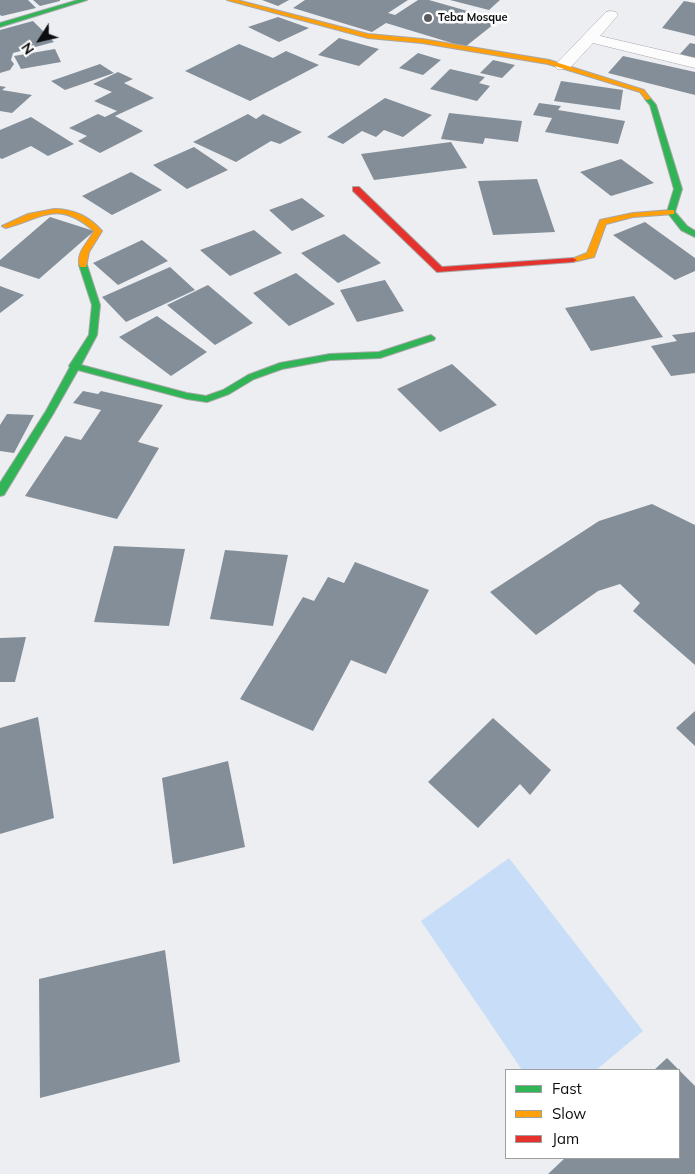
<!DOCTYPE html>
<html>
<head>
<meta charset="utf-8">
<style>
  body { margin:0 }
  #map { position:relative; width:695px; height:1174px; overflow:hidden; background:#eceef1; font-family:Mulish,sans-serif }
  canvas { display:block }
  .legend { position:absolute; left:505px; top:1069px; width:175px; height:90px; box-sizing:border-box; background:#fff; border:1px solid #9e9f9f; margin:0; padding:6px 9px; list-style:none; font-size:15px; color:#0d0e0f }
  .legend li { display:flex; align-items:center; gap:10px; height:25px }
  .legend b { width:25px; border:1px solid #9e9f9f }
  .north { position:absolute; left:15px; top:15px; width:50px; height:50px; -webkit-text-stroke:4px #fff; paint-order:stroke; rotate:235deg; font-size:14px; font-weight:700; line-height:20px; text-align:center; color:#0d0e0f }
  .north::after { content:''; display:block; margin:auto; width:18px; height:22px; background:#0d0e0f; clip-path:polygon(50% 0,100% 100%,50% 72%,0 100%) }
</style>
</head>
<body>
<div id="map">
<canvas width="695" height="1174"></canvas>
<ul class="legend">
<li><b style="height:6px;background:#30b455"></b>Fast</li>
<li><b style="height:6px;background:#ff9f0a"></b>Slow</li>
<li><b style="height:6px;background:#e5322d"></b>Jam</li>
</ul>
<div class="north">N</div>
</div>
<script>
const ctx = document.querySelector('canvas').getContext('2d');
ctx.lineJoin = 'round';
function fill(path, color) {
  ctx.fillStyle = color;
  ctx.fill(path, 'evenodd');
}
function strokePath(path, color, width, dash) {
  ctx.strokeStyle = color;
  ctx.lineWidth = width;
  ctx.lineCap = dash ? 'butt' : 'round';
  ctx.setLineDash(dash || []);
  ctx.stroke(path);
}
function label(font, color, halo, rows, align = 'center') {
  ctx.font = font + ' Mulish,sans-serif';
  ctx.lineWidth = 5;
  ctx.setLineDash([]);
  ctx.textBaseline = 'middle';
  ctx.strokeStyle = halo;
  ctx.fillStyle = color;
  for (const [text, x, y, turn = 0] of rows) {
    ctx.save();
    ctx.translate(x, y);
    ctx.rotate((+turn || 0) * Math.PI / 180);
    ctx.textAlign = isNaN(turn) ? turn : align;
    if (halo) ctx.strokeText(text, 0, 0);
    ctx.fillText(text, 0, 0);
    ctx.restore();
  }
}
fill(new Path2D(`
  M 509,858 L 643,1031 L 596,1070 L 522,1070 L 421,921 Z`), '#c8ddf7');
fill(new Path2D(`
  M 0,0 L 28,0 L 36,8 L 2,16 L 0,15 Z
  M 33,0 L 60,0 L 60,1 L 40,6 Z
  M 262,0 L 289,0 L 278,6 Z
  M 305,0 L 408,0 L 388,13 L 395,15 L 418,0 L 429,0 L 499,20 L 465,47 L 386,23 L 372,32 L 293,8 Z
  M 450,0 L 500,0 L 489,10 Z
  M 684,1 L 695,3 L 695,36 L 662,28 Z
  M 278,17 L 309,28 L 279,42 L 248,27 Z
  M 33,21 L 54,42 L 13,53 L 11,60 L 14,64 L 10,70 L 0,73 L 0,30 Z
  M 339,38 L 379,49 L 359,66 L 318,55 Z
  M 690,43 L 695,44 L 695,58 L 680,54 Z
  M 239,44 L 273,58 L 286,51 L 319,65 L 250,101 L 185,71 Z
  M 55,49 L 61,62 L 21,69 L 14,56 Z
  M 418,53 L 441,60 L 423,75 L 399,68 Z
  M 623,56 L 695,72 L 695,95 L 608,73 Z
  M 493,60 L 515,65 L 502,78 L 480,73 Z
  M 100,64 L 114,73 L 65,90 L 51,81 Z
  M 450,69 L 485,77 L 479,83 L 490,86 L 477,101 L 430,89 Z
  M 118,72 L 133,79 L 124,83 L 154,98 L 115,116 L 143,131 L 100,153 L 78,141 L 87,136 L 69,128 L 98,114 L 105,117 L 117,111 L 94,101 L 112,92 L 93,84 Z
  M 561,81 L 623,90 L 620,110 L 554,101 Z
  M 0,86 L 6,87 L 2,90 L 32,95 L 12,113 L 0,111 Z
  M 385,98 L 432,115 L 403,137 L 384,130 L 376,137 L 362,131 L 343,144 L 327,137 Z
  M 539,103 L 561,106 L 558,110 L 625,121 L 618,144 L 545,132 L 552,118 L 533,115 Z
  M 449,113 L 522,121 L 518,142 L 485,138 L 483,144 L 441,139 Z
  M 248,114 L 256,119 L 263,114 L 302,132 L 280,144 L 271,141 L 236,162 L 193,142 Z
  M 31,117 L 74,144 L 48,156 L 31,146 L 2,159 L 0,158 L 0,130 Z
  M 451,142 L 467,168 L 374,180 L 361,154 Z
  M 194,147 L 228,170 L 187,189 L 153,165 Z
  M 621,159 L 654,183 L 611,196 L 580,172 Z
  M 131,172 L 162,190 L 112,215 L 82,196 Z
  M 537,179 L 555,232 L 493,235 L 478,181 Z
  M 302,198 L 325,216 L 292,231 L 269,210 Z
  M 50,217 L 94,231 L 39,279 L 0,266 L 0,260 Z
  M 645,222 L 695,258 L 695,271 L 675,280 L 613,235 Z
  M 254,230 L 282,253 L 230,276 L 200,250 Z
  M 344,234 L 381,263 L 338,283 L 301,253 Z
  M 142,240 L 168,261 L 118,285 L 93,263 Z
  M 170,267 L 195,290 L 126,322 L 102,297 Z
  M 296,273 L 335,304 L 289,326 L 253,293 Z
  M 385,280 L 404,311 L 357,322 L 340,290 Z
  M 208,285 L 253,323 L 215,345 L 167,305 Z
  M 0,286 L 24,295 L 0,313 Z
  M 634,296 L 663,337 L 591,351 L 565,308 Z
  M 157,316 L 207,352 L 171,376 L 119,337 Z
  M 695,332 L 695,373 L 671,376 L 651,346 L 677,341 L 672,335 Z
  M 452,364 L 497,405 L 440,432 L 397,389 Z
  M 83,391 L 98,394 L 101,391 L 163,405 L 138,442 L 159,448 L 117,519 L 25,496 L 65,436 L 81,440 L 101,410 L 73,403 Z
  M 7,414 L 34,415 L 14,453 L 0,451 L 0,425 Z
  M 652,504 L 695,525 L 695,665 L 633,611 L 640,603 L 620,584 L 598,591 L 536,635 L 490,592 L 599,521 Z
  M 114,546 L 185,549 L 169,626 L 94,622 Z
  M 225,550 L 288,555 L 273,626 L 210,619 Z
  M 355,562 L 429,590 L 386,674 L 351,660 L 313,731 L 240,699 L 303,597 L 314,601 L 328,577 L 344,583 Z
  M 26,637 L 15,682 L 0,682 L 0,638 Z
  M 695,711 L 695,746 L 676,728 Z
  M 38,717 L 54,818 L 0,834 L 0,728 Z
  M 493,718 L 551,770 L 530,795 L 520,784 L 478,828 L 428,782 Z
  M 228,761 L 245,847 L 173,864 L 162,778 Z
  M 165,950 L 180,1062 L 40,1098 L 39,979 Z
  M 667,1058 L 695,1086 L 695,1174 L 548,1174 L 565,1158 L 679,1158 L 679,1070 L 654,1070 Z`), '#838e99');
const street = new Path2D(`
  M 611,11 L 616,12 L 618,15 L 600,36 L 695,58 L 695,68 L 593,43 L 569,69 L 557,69 L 555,66 L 557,63 L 606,12 Z`);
const fast = new Path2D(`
  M 78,0 L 87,0 L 0,27 L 0,23 Z
  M 646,98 L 650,98 L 656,105 L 682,189 L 675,212 L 687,226 L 695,231 L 695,237 L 681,230 L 667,212 L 674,189 L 650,105 L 645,99 Z
  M 83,262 L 87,265 L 100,305 L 97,335 L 81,365 L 187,393 L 206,396 L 223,390 L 248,375 L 280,363 L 330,354 L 379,352 L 431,335 L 435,338 L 434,340 L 380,358 L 330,360 L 282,369 L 254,379 L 229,394 L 207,402 L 187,399 L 78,370 L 53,414 L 4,495 L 0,496 L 0,483 L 46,411 L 70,367 L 69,366 L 89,335 L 92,305 L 79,265 Z`);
const slow = new Path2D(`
  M 227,0 L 237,0 L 368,34 L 422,39 L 549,60 L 644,90 L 651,99 L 646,100 L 640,92 L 548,64 L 422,43 L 368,38 Z
  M 54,209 C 73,209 89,216 102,231 L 89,252 L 86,267 L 80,267 C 75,253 88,243 94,231 C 58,200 45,217 6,228 L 2,226 L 28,214 Z
  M 671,210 L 674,210 L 674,214 L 633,217 L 606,224 L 594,257 L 573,262 L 569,260 L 587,253 L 600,220 L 633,213 Z`);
const jam = new Path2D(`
  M 353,187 L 359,187 L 442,267 L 573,258 L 577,260 L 573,262 L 437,272 L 353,191 Z`);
strokePath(street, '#a6a7a9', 1);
strokePath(fast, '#a6a7a9', 2);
strokePath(slow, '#a6a7a9', 2);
strokePath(jam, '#a6a7a9', 2);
fill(street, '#fcfcfd');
fill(fast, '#30b455');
fill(slow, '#ff9f0a');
fill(jam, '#e5322d');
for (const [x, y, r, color] of [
  [428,18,5,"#5b5c5e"]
]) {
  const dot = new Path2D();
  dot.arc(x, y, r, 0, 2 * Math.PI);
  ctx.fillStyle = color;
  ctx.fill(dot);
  strokePath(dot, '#fff', 2);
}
label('bold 11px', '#0d0e0f', '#fff', [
  ["Teba Mosque",438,18]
], 'left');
</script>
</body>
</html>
